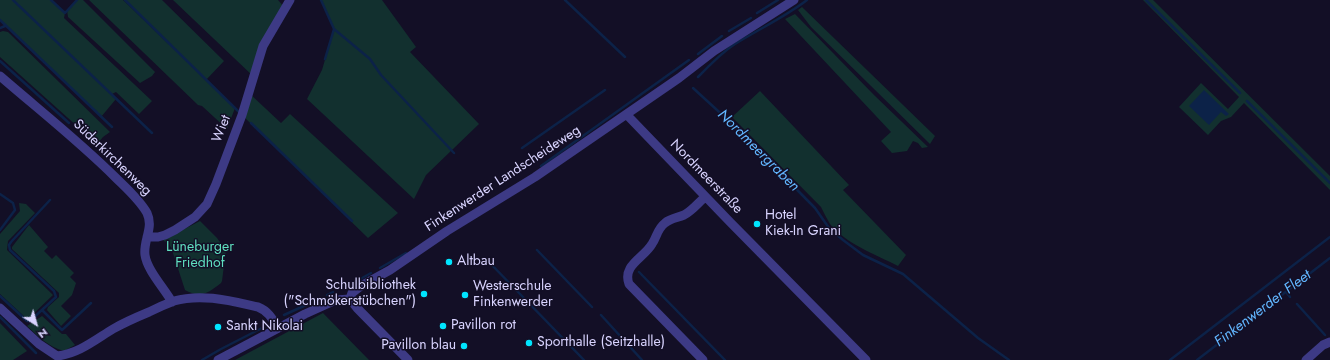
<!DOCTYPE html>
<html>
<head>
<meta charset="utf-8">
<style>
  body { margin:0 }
  #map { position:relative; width:1330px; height:360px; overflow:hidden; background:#130f26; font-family:Jost,sans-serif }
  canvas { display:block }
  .north { position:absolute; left:16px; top:304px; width:40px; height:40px; -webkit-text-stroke:3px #130f26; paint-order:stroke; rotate:143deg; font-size:11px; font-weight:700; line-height:16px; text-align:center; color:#d9d4ff }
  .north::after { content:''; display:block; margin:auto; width:14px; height:18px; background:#d9d4ff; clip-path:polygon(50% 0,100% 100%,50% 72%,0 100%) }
</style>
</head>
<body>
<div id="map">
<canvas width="1330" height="360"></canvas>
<div class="north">N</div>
</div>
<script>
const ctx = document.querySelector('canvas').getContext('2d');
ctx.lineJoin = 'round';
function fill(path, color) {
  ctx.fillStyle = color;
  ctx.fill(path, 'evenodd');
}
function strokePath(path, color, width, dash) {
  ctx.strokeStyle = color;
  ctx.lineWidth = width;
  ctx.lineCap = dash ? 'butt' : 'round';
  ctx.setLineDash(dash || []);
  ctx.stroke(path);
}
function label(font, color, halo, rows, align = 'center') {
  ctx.font = font + ' Jost,sans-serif';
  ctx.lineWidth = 3;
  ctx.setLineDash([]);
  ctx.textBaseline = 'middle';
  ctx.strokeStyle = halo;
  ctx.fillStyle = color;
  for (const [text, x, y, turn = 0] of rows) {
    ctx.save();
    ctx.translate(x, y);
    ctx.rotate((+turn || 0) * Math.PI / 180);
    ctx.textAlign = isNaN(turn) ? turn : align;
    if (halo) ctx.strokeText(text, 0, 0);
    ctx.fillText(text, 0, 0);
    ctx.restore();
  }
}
fill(new Path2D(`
  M 0,0 L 51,0 L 65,13 L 64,18 L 152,101 L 139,114 L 116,92 L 112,94 L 116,99 L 101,117 L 0,20 Z
  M 77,0 L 83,0 L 155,72 L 152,76 L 140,83 L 68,17 L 67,10 Z
  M 89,0 L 123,0 L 177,52 L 125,0 L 162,0 L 224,61 L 206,80 L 235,108 L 227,129 L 202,106 L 198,105 Z
  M 173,0 L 278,0 L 285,8 L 254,77 Z
  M 321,0 L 382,0 L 416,47 L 410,52 L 479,124 L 426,175 L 414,199 L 307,99 L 322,70 L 334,29 Z
  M 1143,0 L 1153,0 L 1330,176 L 1330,190 L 1244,103 L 1231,117 L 1221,121 L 1208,135 L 1179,107 L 1201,83 L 1228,109 L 1239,97 Z
  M 802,7 L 935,136 L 930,144 L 811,27 L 798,10 Z
  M 795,14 L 874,95 L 928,147 L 922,148 L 918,143 L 913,141 L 907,151 L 892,153 L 881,141 L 891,132 L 785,19 Z
  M 3,31 L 8,32 L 110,132 L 103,137 L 97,144 L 0,57 L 0,32 Z
  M 760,91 L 849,185 L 843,190 L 906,255 L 898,266 C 875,254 846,244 830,224 C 827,219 824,213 821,207 L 732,117 Z
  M 249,93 L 281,123 L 290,114 L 398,213 L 368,238 L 242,115 Z
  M 19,203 L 26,204 L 35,213 L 8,241 L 7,250 L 53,295 L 29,318 L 26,318 L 0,294 L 0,234 L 20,211 Z
  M 200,221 L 217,238 L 226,250 L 222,281 L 221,283 C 208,293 201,299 185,290 L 171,247 L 163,240 Z
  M 29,225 L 48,247 L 44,251 L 52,259 L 56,255 L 74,273 L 70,277 L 76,283 L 72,295 L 61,306 L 71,316 L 61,326 L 47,310 L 48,307 L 59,297 L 59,293 L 12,249 L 12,247 Z
  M 323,313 L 369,360 L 235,360 Z
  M 42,316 L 62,334 L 66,334 L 75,345 L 64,351 C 49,347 39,337 27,326 Z
  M 0,323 L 27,351 L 13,360 L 0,360 Z`), '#12302f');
fill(new Path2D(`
  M 1204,90 L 1229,114 L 1226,116 L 1221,112 L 1209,125 L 1189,106 Z`), '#0c2248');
strokePath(new Path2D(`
  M 13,0 L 152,133
  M 51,0 L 65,13 L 77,0
  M 125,0 L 239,112
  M 321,0 L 334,29 L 325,59
  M 565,0 L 625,57
  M 1146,0 L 1240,93
  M 757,13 L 778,0
  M 0,20 L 112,127
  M 0,28 L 5,26
  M 334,29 L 370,59 L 381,75 L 454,153
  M 729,31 L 751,18
  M 698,54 L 722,36
  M 0,61 L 69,123
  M 698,77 C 710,65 721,53 735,44 C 759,29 785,17 807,0
  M 693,88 L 729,121 L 815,208 L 829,228 L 843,240 L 863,255 L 903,274 L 978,338 L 1009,360
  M 1247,101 L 1330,183
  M 251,123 L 352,221
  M 522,148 L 605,90
  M 541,166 L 689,60
  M 0,194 L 13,203 L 15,210 L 0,230
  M 537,250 L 592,307
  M 489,262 L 584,360
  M 380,268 L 406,253
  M 639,272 L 725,360
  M 355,282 L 371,273
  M 1286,292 L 1290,297
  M 327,295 L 333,292
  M 0,296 L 27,321 L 30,321 L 56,297 L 54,291 L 10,250 L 9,245 L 11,242 L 50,200
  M 1297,304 L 1325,335
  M 42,310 L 62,330 L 91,303
  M 284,315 L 317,300
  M 601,315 L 642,360
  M 0,317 L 36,353
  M 202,360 L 221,349 L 264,327
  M 1170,360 L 1330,237
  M 1197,360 L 1330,258`), '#0c2248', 2.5);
strokePath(new Path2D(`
  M 0,76 C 38,109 79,141 115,177 C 126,188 139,199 147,213 C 154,228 143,240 145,255 C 147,270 164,288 172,302
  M 627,115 L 730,222 L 866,360
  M 147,237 L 158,237 L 165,235 L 175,230 L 195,217 L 207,204 L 216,184 L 242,115 L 263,46 L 290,0
  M 350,299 L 352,293 L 361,286 L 390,270 L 447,231 L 535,177 L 679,78 L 714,51 L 794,0
  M 350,299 L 357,308 L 408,360
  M 0,308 L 39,344 L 57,356 C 78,354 95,340 113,329 C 125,322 137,317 149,312 C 157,308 166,304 174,301 C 202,293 231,301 258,307 C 268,311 272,318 278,328
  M 218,360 L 305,314 L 336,300 L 350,299
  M 703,360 L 629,284 C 622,265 644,258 652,244 C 657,237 657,229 665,223 C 671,218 677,218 684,215 C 692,211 699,202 705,197
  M 1306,360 L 1323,345 L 1330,342`), '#3d3a85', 9);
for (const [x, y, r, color] of [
  [757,224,4,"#00e5ff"],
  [449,262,4,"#00e5ff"],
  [424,294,4,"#00e5ff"],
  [465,295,4,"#00e5ff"],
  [443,326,4,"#00e5ff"],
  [218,327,4,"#00e5ff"],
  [529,343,4,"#00e5ff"],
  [464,346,4,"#00e5ff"]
]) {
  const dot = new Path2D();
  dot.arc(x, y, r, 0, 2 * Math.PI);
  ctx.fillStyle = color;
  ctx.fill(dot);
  strokePath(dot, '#130f26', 1.5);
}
label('14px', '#d9d4ff', '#130f26', [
  ["Wiet",222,129,-69],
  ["Süderkirchenweg",112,158,44],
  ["Nordmeerstraße",706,177,46],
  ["Finkenwerder Landscheideweg",503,179,-33]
]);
label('14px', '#d9d4ff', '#130f26', [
  ["Hotel",765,216],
  ["Kiek-In Grani",765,232],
  ["Altbau",457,262],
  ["Schulbibliothek",416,286,"right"],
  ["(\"Schmökerstübchen\")",416,302,"right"],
  ["Westerschule",473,287],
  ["Finkenwerder",473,303],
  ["Pavillon rot",451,326],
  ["Sankt Nikolai",226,327],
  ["Sporthalle (Seitzhalle)",537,343],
  ["Pavillon blau",456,346,"right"]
], 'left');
label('14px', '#5fe0c0', '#130f26', [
  ["Lüneburger",200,248],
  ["Friedhof",200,264]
]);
label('italic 15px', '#62b6ff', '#130f26', [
  ["Nordmeergraben",758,151,45],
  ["Finkenwerder Fleet",1263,309,-37]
]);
</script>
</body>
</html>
